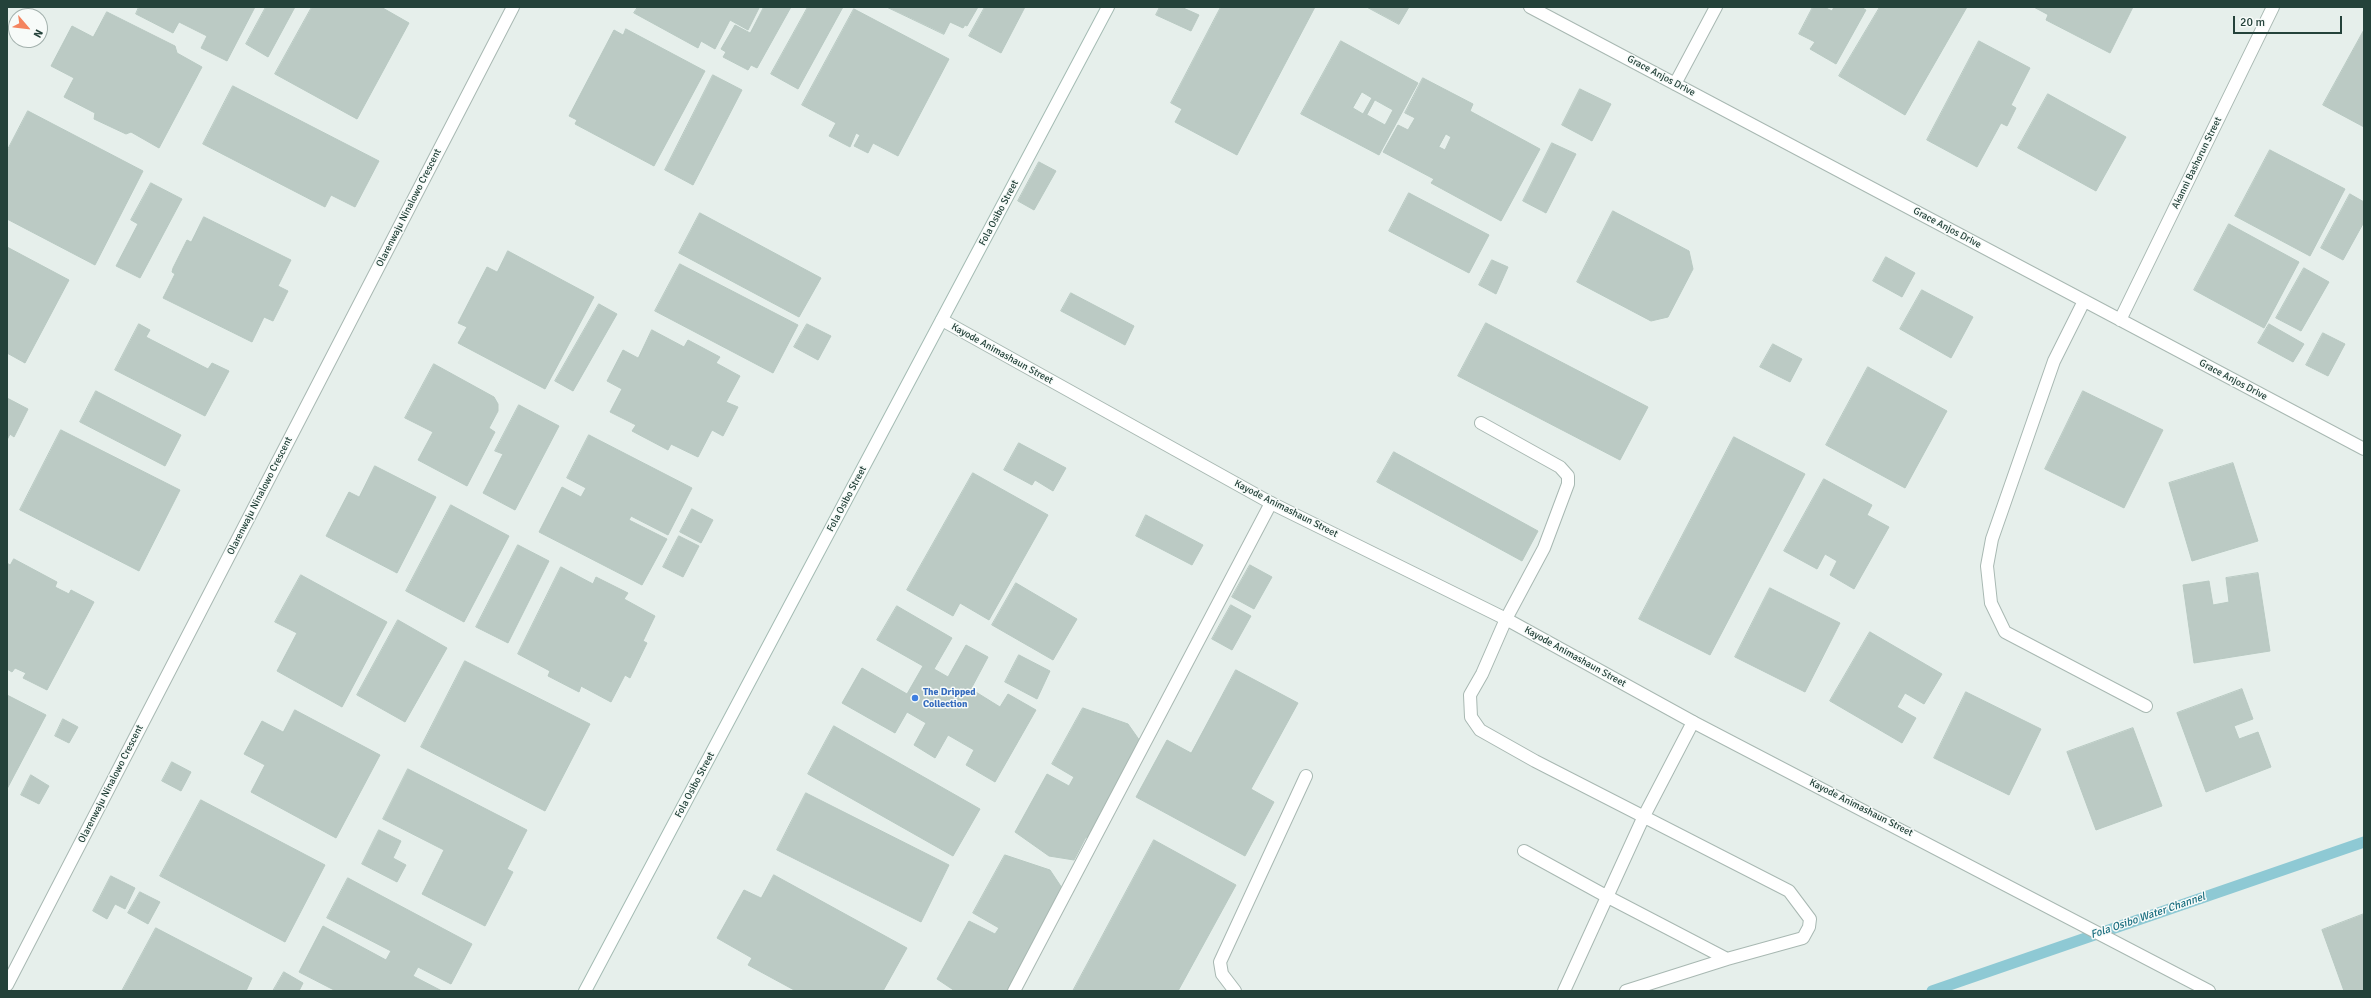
<!DOCTYPE html>
<html>
<head>
<meta charset="utf-8">
<style>
  body { margin:0 }
  #map { position:relative; width:2371px; height:998px; overflow:hidden; background:#e6efeb; font-family:Signika,sans-serif }
  canvas { display:block }
  .frame { position:absolute; inset:0; border:8px solid #24423a; pointer-events:none }
  .north { position:absolute; left:8px; top:8px; width:40px; height:40px; box-sizing:border-box; background:#f7fbf9; border:1px solid #a3b1ad; border-radius:50%; rotate:118deg; font-size:11px; font-weight:700; line-height:16px; text-align:center; color:#24423a }
  .north::after { content:''; display:block; margin:auto; width:14px; height:18px; background:#f4845f; clip-path:polygon(50% 0,100% 100%,50% 72%,0 100%) }
  .scale { position:absolute; left:2233px; top:16px; width:109px; height:18px; box-sizing:border-box; border:2px solid #24423a; border-top:0; padding-left:5px; font-size:12px; line-height:14px; white-space:nowrap; color:#24423a; -webkit-text-stroke:3px #f7fbf9; paint-order:stroke }
</style>
</head>
<body>
<div id="map">
<canvas width="2371" height="998"></canvas>
<div class="frame"></div>
<div class="north">N</div>
<div class="scale">20 m</div>
</div>
<script>
const ctx = document.querySelector('canvas').getContext('2d');
ctx.lineJoin = 'round';
function strokePath(path, color, width, dash) {
  ctx.strokeStyle = color;
  ctx.lineWidth = width;
  ctx.lineCap = dash ? 'butt' : 'round';
  ctx.setLineDash(dash || []);
  ctx.stroke(path);
}
function fill(path, color) {
  ctx.fillStyle = color;
  ctx.fill(path, 'evenodd');
}
function label(font, color, halo, rows, align = 'center') {
  ctx.font = font + ' Signika,sans-serif';
  ctx.lineWidth = 3;
  ctx.setLineDash([]);
  ctx.textBaseline = 'middle';
  ctx.strokeStyle = halo;
  ctx.fillStyle = color;
  for (const [text, x, y, turn = 0] of rows) {
    ctx.save();
    ctx.translate(x, y);
    ctx.rotate((+turn || 0) * Math.PI / 180);
    ctx.textAlign = isNaN(turn) ? turn : align;
    if (halo) ctx.strokeText(text, 0, 0);
    ctx.fillText(text, 0, 0);
    ctx.restore();
  }
}
strokePath(new Path2D(`
  M 1932,991 L 2364,842`), '#8ec9d4', 11);
const building = new Path2D(`
  M 139,7 L 255,7 L 227,61 L 201,48 L 207,36 L 179,22 L 173,33 L 136,14 Z
  M 266,7 L 295,7 L 268,57 L 246,44 Z
  M 312,7 L 381,7 L 409,23 L 357,119 L 275,74 Z
  M 638,7 L 757,7 L 759,8 L 748,30 L 730,20 L 715,49 L 701,41 L 698,48 L 634,13 Z
  M 764,7 L 791,7 L 757,68 L 751,65 L 748,70 L 723,57 L 726,52 L 721,49 L 735,25 L 750,33 Z
  M 808,7 L 843,7 L 798,89 L 771,74 Z
  M 887,7 L 978,7 L 967,26 L 965,25 L 963,28 L 950,22 L 944,34 Z
  M 985,7 L 1025,7 L 1001,53 L 969,36 Z
  M 1160,7 L 1181,7 L 1199,15 L 1191,31 L 1156,15 Z
  M 1221,7 L 1315,7 L 1237,155 L 1175,122 L 1182,109 L 1171,103 Z
  M 1367,7 L 1409,7 L 1399,24 Z
  M 1813,7 L 1824,7 L 1832,11 L 1834,7 L 1861,7 L 1866,10 L 1836,64 L 1810,49 L 1815,42 L 1799,34 Z
  M 1880,7 L 1967,7 L 1905,115 L 1839,76 Z
  M 2034,7 L 2133,7 L 2110,53 L 2046,20 L 2048,15 Z
  M 854,9 L 949,59 L 898,156 L 873,143 L 868,153 L 854,146 L 860,135 L 856,133 L 850,147 L 829,136 L 836,123 L 802,105 Z
  M 107,12 L 175,46 L 177,53 L 202,67 L 159,148 L 131,132 L 126,134 L 94,119 L 95,113 L 64,97 L 74,78 L 51,66 L 72,26 L 93,37 Z
  M 626,29 L 705,71 L 654,166 L 575,124 L 577,120 L 569,116 L 614,30 L 623,35 Z
  M 2364,30 L 2364,127 L 2323,105 Z
  M 1341,41 L 1418,83 L 1379,155 L 1301,114 ZM 1362,92 L 1372,98 L 1363,114 L 1353,108 ZM 1375,100 L 1393,110 L 1385,125 L 1367,115 Z
  M 1979,41 L 2030,68 L 2011,105 L 2016,108 L 2007,126 L 2001,123 L 1977,167 L 1927,140 Z
  M 713,75 L 742,90 L 693,185 L 665,170 Z
  M 1423,78 L 1473,104 L 1470,111 L 1540,149 L 1501,221 L 1431,183 L 1434,179 L 1383,152 L 1398,125 L 1408,130 L 1415,118 L 1405,113 ZM 1446,134 L 1451,137 L 1445,150 L 1439,147 Z
  M 233,86 L 379,161 L 355,207 L 331,195 L 325,207 L 203,144 Z
  M 1580,89 L 1611,104 L 1592,141 L 1562,125 Z
  M 2048,94 L 2126,137 L 2096,191 L 2018,148 Z
  M 28,111 L 143,171 L 95,265 L 7,219 L 7,151 Z
  M 1552,143 L 1576,154 L 1546,213 L 1523,201 Z
  M 2270,150 L 2345,189 L 2310,256 L 2235,216 Z
  M 1039,162 L 1056,171 L 1034,210 L 1018,201 Z
  M 151,183 L 182,199 L 140,278 L 116,266 L 138,224 L 131,220 Z
  M 1409,193 L 1489,235 L 1469,273 L 1389,231 Z
  M 2350,194 L 2364,202 L 2364,222 L 2343,260 L 2321,248 Z
  M 1613,211 L 1689,251 L 1693,269 L 1668,317 L 1651,321 L 1577,282 Z
  M 700,213 L 821,278 L 799,317 L 679,253 Z
  M 204,217 L 291,260 L 278,286 L 288,291 L 273,321 L 264,317 L 252,342 L 163,298 L 175,274 L 172,272 L 173,268 L 187,240 L 191,242 Z
  M 2229,224 L 2299,262 L 2264,328 L 2194,290 Z
  M 7,247 L 69,280 L 25,363 L 7,353 Z
  M 508,251 L 594,297 L 545,389 L 458,343 L 467,327 L 458,323 L 487,267 L 497,272 Z
  M 1886,257 L 1915,273 L 1902,297 L 1873,281 Z
  M 1492,260 L 1508,267 L 1496,294 L 1479,285 Z
  M 680,264 L 798,325 L 773,373 L 655,311 Z
  M 2304,268 L 2329,282 L 2301,331 L 2276,318 Z
  M 1922,290 L 1973,317 L 1951,358 L 1900,329 Z
  M 1071,293 L 1134,326 L 1125,345 L 1061,311 Z
  M 599,304 L 617,314 L 573,391 L 555,381 Z
  M 1486,323 L 1648,407 L 1620,460 L 1458,376 Z
  M 139,324 L 150,330 L 146,337 L 208,369 L 212,363 L 229,371 L 205,416 L 115,370 Z
  M 807,324 L 831,336 L 818,360 L 794,347 Z
  M 2269,324 L 2304,344 L 2293,362 L 2258,343 Z
  M 652,330 L 684,347 L 688,340 L 720,357 L 716,363 L 740,376 L 726,402 L 738,407 L 723,436 L 712,430 L 698,457 L 671,444 L 668,450 L 632,431 L 636,425 L 610,412 L 622,389 L 607,381 L 623,350 L 638,358 Z
  M 2323,333 L 2345,344 L 2328,376 L 2306,365 Z
  M 1773,344 L 1802,359 L 1790,382 L 1760,367 Z
  M 434,364 L 494,397 L 498,404 L 498,411 L 489,428 L 495,432 L 467,486 L 418,460 L 433,432 L 405,418 Z
  M 1868,367 L 1947,411 L 1905,488 L 1826,445 Z
  M 96,391 L 181,435 L 165,466 L 80,422 Z
  M 2083,391 L 2163,430 L 2124,508 L 2045,469 Z
  M 7,398 L 28,409 L 14,437 L 10,434 L 7,440 Z
  M 519,405 L 559,426 L 515,510 L 483,493 L 503,454 L 495,451 Z
  M 61,430 L 180,490 L 139,571 L 20,510 Z
  M 589,435 L 692,488 L 668,535 L 631,516 L 629,520 L 667,539 L 642,585 L 539,532 L 562,487 L 581,497 L 586,488 L 567,478 Z
  M 1734,437 L 1805,474 L 1710,655 L 1639,619 Z
  M 1019,443 L 1066,468 L 1053,491 L 1035,480 L 1032,485 L 1004,470 Z
  M 1394,452 L 1538,531 L 1522,561 L 1377,482 Z
  M 2233,463 L 2258,541 L 2192,561 L 2169,483 Z
  M 375,466 L 436,497 L 397,573 L 326,536 L 349,492 L 359,497 Z
  M 973,473 L 1048,515 L 989,620 L 960,603 L 953,616 L 907,590 Z
  M 1824,479 L 1872,505 L 1867,515 L 1889,527 L 1854,589 L 1830,575 L 1837,561 L 1825,554 L 1817,569 L 1784,551 Z
  M 451,505 L 509,536 L 464,622 L 406,591 Z
  M 692,509 L 713,520 L 701,543 L 680,532 Z
  M 1146,515 L 1203,545 L 1192,565 L 1136,536 Z
  M 679,536 L 699,546 L 683,577 L 663,567 Z
  M 518,545 L 549,561 L 508,643 L 476,627 Z
  M 14,559 L 57,582 L 55,587 L 69,594 L 71,590 L 94,602 L 47,690 L 23,678 L 26,673 L 15,668 L 12,672 L 7,669 L 7,563 L 10,565 Z
  M 1250,565 L 1272,577 L 1254,609 L 1232,597 Z
  M 561,567 L 593,584 L 596,577 L 628,593 L 624,599 L 655,616 L 643,641 L 647,643 L 630,678 L 625,675 L 611,702 L 581,686 L 579,692 L 548,676 L 550,671 L 518,654 Z
  M 2258,573 L 2270,651 L 2194,663 L 2183,585 L 2209,581 L 2213,605 L 2229,602 L 2226,578 Z
  M 301,575 L 387,622 L 342,707 L 277,671 L 297,633 L 275,622 Z
  M 1016,583 L 1077,619 L 1053,660 L 992,625 Z
  M 1770,588 L 1840,623 L 1805,692 L 1735,657 Z
  M 1231,605 L 1251,616 L 1232,650 L 1212,639 Z
  M 897,606 L 952,638 L 934,669 L 948,677 L 966,645 L 988,657 L 971,689 L 1000,707 L 1008,694 L 1036,710 L 995,782 L 966,765 L 974,750 L 948,735 L 935,758 L 914,745 L 926,723 L 907,712 L 895,733 L 842,703 L 862,668 L 907,694 L 923,666 L 877,640 Z
  M 398,620 L 447,648 L 405,722 L 357,695 Z
  M 1870,632 L 1942,674 L 1924,704 L 1905,693 L 1897,707 L 1916,718 L 1902,743 L 1830,701 Z
  M 1019,655 L 1050,671 L 1037,699 L 1005,682 Z
  M 465,661 L 590,724 L 545,811 L 421,747 Z
  M 1236,670 L 1298,703 L 1251,789 L 1274,802 L 1245,856 L 1136,797 L 1167,740 L 1191,753 Z
  M 2242,689 L 2253,719 L 2234,726 L 2239,739 L 2258,732 L 2271,767 L 2206,792 L 2177,713 Z
  M 1966,692 L 2041,729 L 2009,795 L 1934,758 Z
  M 7,695 L 46,715 L 7,789 Z
  M 1083,708 L 1128,724 L 1140,741 L 1114,798 L 1110,796 L 1103,807 L 1109,811 L 1092,840 L 1086,837 L 1074,860 L 1049,856 L 1015,832 L 1047,774 L 1069,786 L 1074,777 L 1052,764 Z
  M 295,710 L 380,755 L 336,838 L 251,792 L 265,765 L 244,754 L 262,721 L 283,732 Z
  M 63,719 L 78,727 L 69,743 L 55,736 Z
  M 834,726 L 980,809 L 953,856 L 808,774 Z
  M 2133,728 L 2162,806 L 2096,830 L 2067,752 Z
  M 172,762 L 191,772 L 181,791 L 162,781 Z
  M 408,769 L 527,830 L 507,869 L 513,872 L 485,926 L 422,894 L 444,850 L 383,819 Z
  M 31,775 L 49,786 L 39,804 L 21,795 Z
  M 806,793 L 949,865 L 921,922 L 777,850 Z
  M 201,800 L 325,865 L 285,942 L 160,876 Z
  M 379,830 L 401,841 L 393,858 L 406,865 L 397,882 L 362,864 Z
  M 1154,840 L 1236,885 L 1178,991 L 1073,991 Z
  M 1005,855 L 1050,870 L 1062,888 L 1046,917 L 1051,920 L 1036,945 L 1032,943 L 1027,951 L 1033,954 L 1008,991 L 955,991 L 937,979 L 969,921 L 995,934 L 999,928 L 973,913 Z
  M 774,875 L 907,948 L 883,991 L 796,991 L 748,965 L 752,958 L 717,938 L 744,890 L 761,898 Z
  M 111,876 L 135,888 L 125,909 L 115,904 L 107,919 L 93,911 Z
  M 348,878 L 472,944 L 451,984 L 418,967 L 413,976 L 442,991 L 336,991 L 299,972 L 323,926 L 386,960 L 391,951 L 327,918 Z
  M 140,892 L 160,902 L 148,924 L 128,913 Z
  M 2364,914 L 2364,991 L 2344,991 L 2322,930 Z
  M 156,928 L 252,978 L 246,991 L 122,991 Z
  M 284,972 L 303,983 L 299,991 L 273,991 Z`);
fill(building, '#bbcac4');
strokePath(building, '#b8c9c2', 1);
const lane = new Path2D(`
  M 2084,301 L 2054,361 L 1992,539 L 1987,566 L 1991,603 L 2005,632 L 2146,706
  M 1481,423 L 1560,467 L 1568,476 L 1568,484 L 1544,548 L 1506,619 L 1482,674 L 1470,695 L 1471,717 L 1480,730 L 1535,761 L 1789,891 L 1810,919 L 1809,927 L 1803,938 L 1727,959 L 1626,991
  M 1524,851 L 1606,896 L 1727,959
  M 1014,991 L 1271,503
  M 1235,991 L 1222,974 L 1220,962 L 1306,776
  M 1564,991 L 1644,816 L 1693,722`);
const street = new Path2D(`
  M 1530,7 L 2364,449
  M 1675,84 L 1716,7
  M 942,320 L 1271,503 L 1506,619 L 1693,722 L 2209,991
  M 2120,320 L 2273,7
  M 7,985 L 513,7`);
const secondary = new Path2D(`
  M 585,991 L 1108,7`);
strokePath(lane, '#a8b8b2', 14);
strokePath(street, '#a8b8b2', 14);
strokePath(secondary, '#a4bbb3', 14);
strokePath(lane, '#fff', 12);
strokePath(street, '#fff', 12);
strokePath(secondary, '#fff', 12);
for (const [x, y, r, color] of [
  [915,698,4,"#3f7fe0"]
]) {
  const dot = new Path2D();
  dot.arc(x, y, r, 0, 2 * Math.PI);
  ctx.fillStyle = color;
  ctx.fill(dot);
  strokePath(dot, '#f7fbf9', 1.5);
}
label('10px', '#24423a', '#f7fbf9', [
  ["Grace Anjos Drive",1661,76,28],
  ["Akanni Bashorun Street",2197,163,-64],
  ["Olarenwaju Ninalowo Crescent",409,208,-63],
  ["Fola Osibo Street",999,213,-62],
  ["Grace Anjos Drive",1947,228,28],
  ["Kayode Animashaun Street",1002,354,29],
  ["Grace Anjos Drive",2233,380,28],
  ["Olarenwaju Ninalowo Crescent",260,496,-63],
  ["Fola Osibo Street",847,499,-62],
  ["Kayode Animashaun Street",1286,509,27],
  ["Kayode Animashaun Street",1575,657,29],
  ["Olarenwaju Ninalowo Crescent",111,784,-63],
  ["Fola Osibo Street",695,785,-62],
  ["Kayode Animashaun Street",1861,808,27]
]);
label('bold 10px', '#366cbe', '#f7fbf9', [
  ["The Dripped",923,692],
  ["Collection",923,704]
], 'left');
label('italic 11px', '#1c6f80', '#f7fbf9', [
  ["Fola Osibo Water Channel",2148,916,-19]
]);
</script>
</body>
</html>
